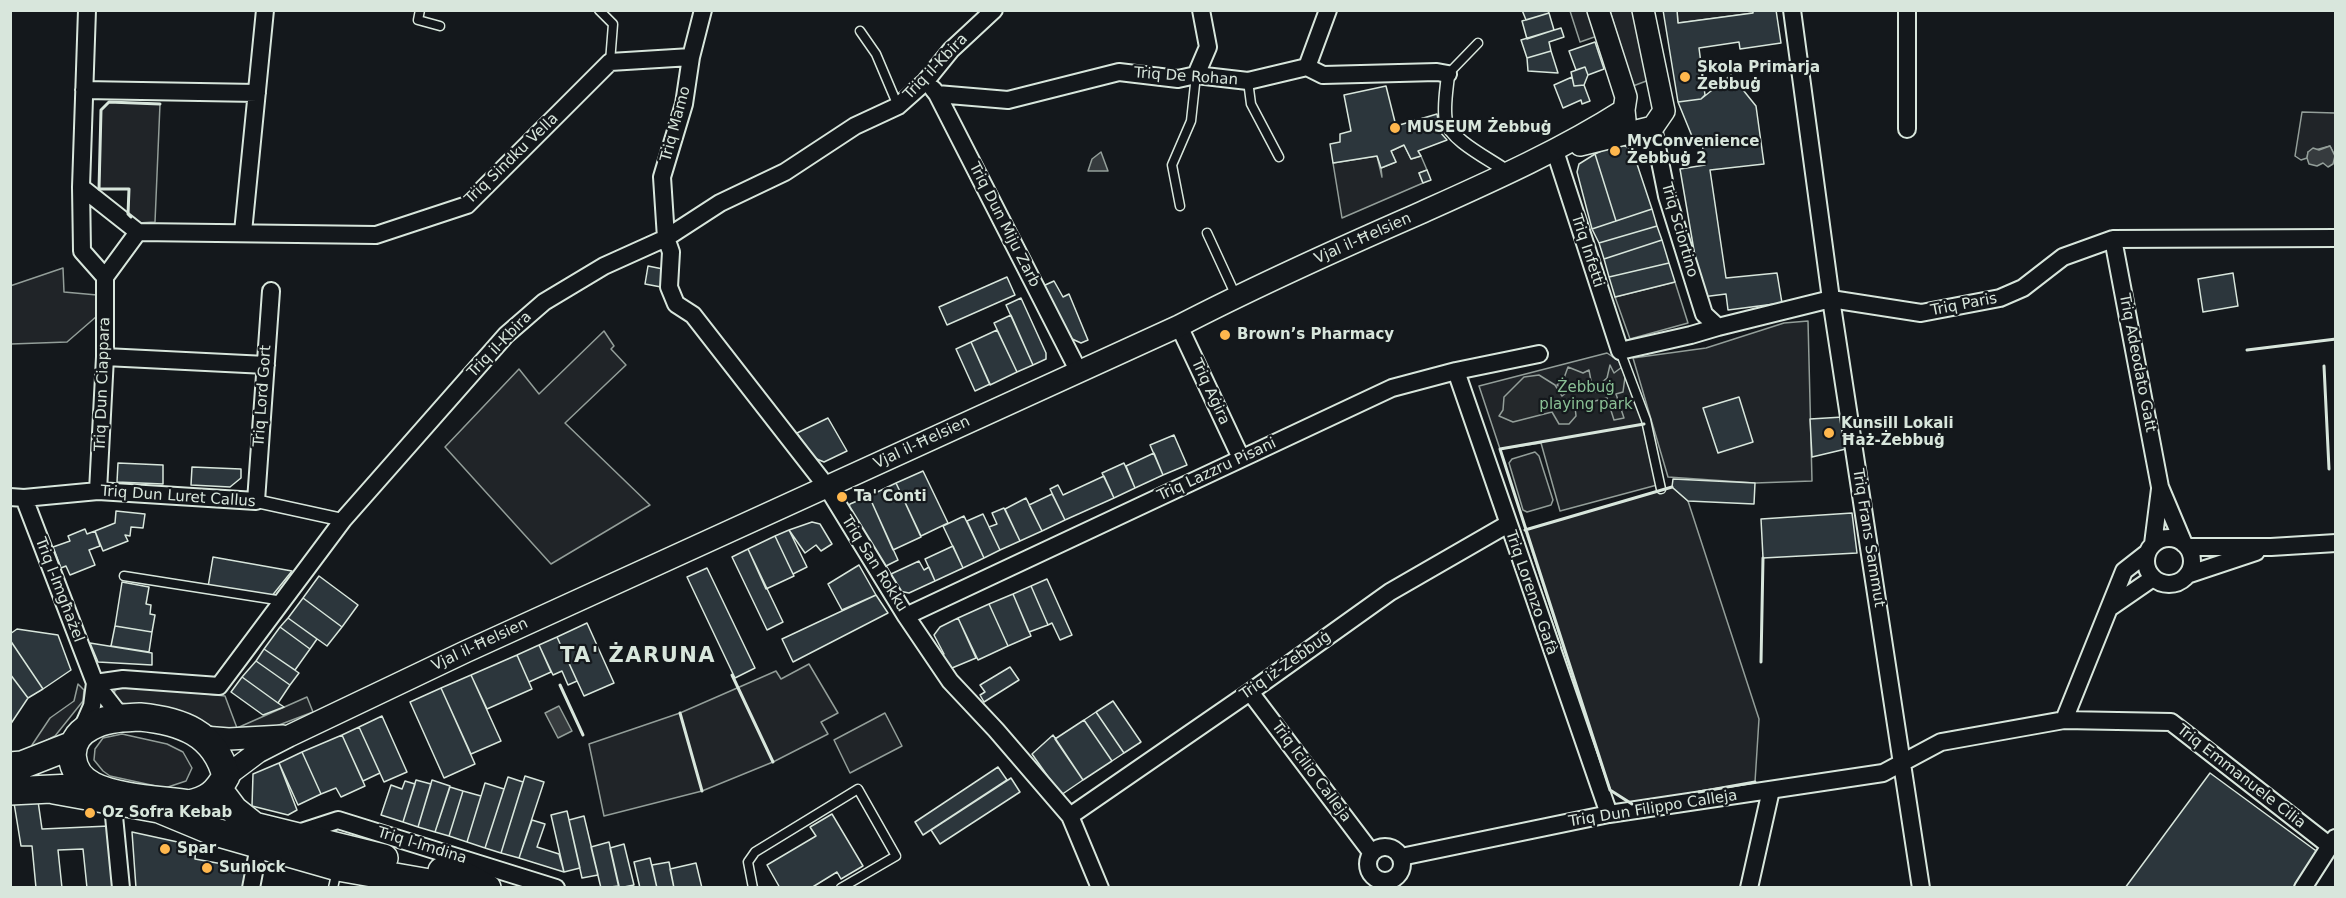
<!DOCTYPE html>
<html>
<head>
<meta charset="utf-8">
<style>
  body { margin:0 }
  #map { position:relative; width:2346px; height:898px; overflow:hidden; background:#14181c; font-family:"DejaVu Sans",sans-serif }
  canvas { display:block }
  .frame { position:absolute; inset:0; border:12px solid #d8e6dc; pointer-events:none }
</style>
</head>
<body>
<div id="map">
<canvas width="2346" height="898"></canvas>
<div class="frame"></div>
</div>
<script>
const ctx = document.querySelector('canvas').getContext('2d');
ctx.lineJoin = 'round';
function fill(path, color) {
  ctx.fillStyle = color;
  ctx.fill(path, 'evenodd');
}
function strokePath(path, color, width, dash) {
  ctx.strokeStyle = color;
  ctx.lineWidth = width;
  ctx.lineCap = dash ? 'butt' : 'round';
  ctx.setLineDash(dash || []);
  ctx.stroke(path);
}
function label(font, color, halo, rows, align = 'center') {
  ctx.font = font + ' "DejaVu Sans",sans-serif';
  ctx.lineWidth = 4.5;
  ctx.setLineDash([]);
  ctx.textBaseline = 'middle';
  ctx.strokeStyle = halo;
  ctx.fillStyle = color;
  for (const [text, x, y, turn = 0] of rows) {
    ctx.save();
    ctx.translate(x, y);
    ctx.rotate((+turn || 0) * Math.PI / 180);
    ctx.textAlign = isNaN(turn) ? turn : align;
    if (halo) ctx.strokeText(text, 0, 0);
    ctx.fillText(text, 0, 0);
    ctx.restore();
  }
}
const green = new Path2D(`
  M 1753,10 L 1753,13 L 1678,23 L 1677,11 Z
  M 1570,11 L 1592,11 L 1600,35 L 1580,42 Z
  M 1610,11 L 1639,11 L 1649,80 L 1633,86 Z
  M 109,102 L 160,104 L 155,222 L 138,223 L 128,214 L 129,189 L 99,189 L 101,110 Z
  M 2302,112 L 2335,113 L 2335,156 L 2330,146 L 2308,152 L 2307,158 L 2301,160 L 2295,156 Z
  M 1404,145 L 1411,159 L 1421,156 L 1427,170 L 1419,173 L 1423,183 L 1342,218 L 1333,163 L 1377,156 L 1382,177 L 1381,168 L 1396,162 L 1391,151 Z
  M 63,268 L 64,292 L 97,295 L 97,316 L 67,342 L 11,344 L 10,286 Z
  M 1675,282 L 1688,323 L 1630,339 L 1615,297 Z
  M 1808,321 L 1812,481 L 1755,483 L 1668,477 L 1633,358 L 1706,348 L 1784,323 Z
  M 604,331 L 614,346 L 611,349 L 626,365 L 565,423 L 650,505 L 551,564 L 445,447 L 519,369 L 539,394 Z
  M 1607,353 L 1619,361 L 1644,424 L 1657,485 L 1560,511 L 1541,443 L 1500,449 L 1479,386 Z
  M 1535,452 L 1539,456 L 1553,500 L 1551,505 L 1527,512 L 1523,510 L 1509,463 L 1512,459 Z
  M 1672,487 L 1688,501 L 1759,719 L 1755,782 L 1632,805 L 1610,790 L 1525,530 Z
  M 809,664 L 838,713 L 821,722 L 828,734 L 773,762 L 702,791 L 604,816 L 589,744 L 680,713 L 776,671 L 781,679 Z
  M 78,684 L 84,690 L 83,701 L 55,736 L 34,747 L 32,745 L 50,718 L 74,701 Z
  M 124,687 L 160,689 L 225,696 L 237,728 L 307,697 L 313,712 L 258,733 L 241,737 L 164,709 L 121,703 L 114,696 L 115,690 Z
  M 885,713 L 902,746 L 850,773 L 834,740 Z
  M 122,734 L 167,744 L 183,752 L 192,768 L 186,781 L 165,788 L 110,776 L 103,771 L 94,760 L 95,749 L 103,738 Z`);
fill(green, '#202428');
strokePath(green, '#939e99', 1.5);
const parking = new Path2D(`
  M 1610,365 L 1614,373 L 1622,367 L 1625,377 L 1623,392 L 1616,394 L 1624,418 L 1614,420 L 1607,398 L 1575,406 L 1576,416 L 1569,424 L 1559,424 L 1552,412 L 1513,422 L 1499,416 L 1503,410 L 1504,397 L 1524,377 L 1539,375 L 1555,385 L 1562,396 L 1566,393 L 1557,385 L 1564,378 L 1568,367 L 1583,373 L 1589,370 L 1591,381 L 1584,383 L 1586,390 L 1592,393 L 1599,390 L 1601,383 L 1607,378 Z`);
fill(parking, '#24282b');
strokePath(parking, '#939e99', 1.5);
const water = new Path2D(`
  M 2330,146 L 2335,156 L 2333,164 L 2328,167 L 2323,163 L 2317,166 L 2309,164 L 2307,158 L 2308,152 L 2313,148 L 2319,150 Z
  M 1101,152 L 1108,171 L 1088,171 L 1092,159 Z
  M 559,706 L 572,731 L 558,738 L 545,713 Z`);
fill(water, '#363b3e');
strokePath(water, '#939e99', 1.5);
const building = new Path2D(`
  M 1522,10 L 1548,10 L 1549,13 L 1526,20 Z
  M 1663,10 L 1677,10 L 1678,23 L 1753,13 L 1753,10 L 1776,10 L 1781,43 L 1740,49 L 1739,42 L 1699,48 L 1705,95 L 1701,99 L 1678,102 Z
  M 1549,13 L 1554,30 L 1527,39 L 1522,21 Z
  M 1561,28 L 1564,37 L 1549,42 L 1551,51 L 1527,58 L 1521,40 Z
  M 1595,42 L 1604,69 L 1588,75 L 1585,67 L 1576,70 L 1569,51 Z
  M 1551,51 L 1558,73 L 1528,71 L 1527,58 Z
  M 1585,67 L 1588,75 L 1584,85 L 1574,86 L 1571,72 Z
  M 1731,75 L 1756,106 L 1764,164 L 1710,170 L 1726,278 L 1777,273 L 1782,303 L 1728,310 L 1726,294 L 1702,297 L 1680,169 L 1705,165 L 1702,143 L 1696,146 L 1678,102 L 1701,99 Z
  M 1572,77 L 1574,86 L 1584,85 L 1590,101 L 1582,104 L 1581,100 L 1563,108 L 1554,85 Z
  M 1386,86 L 1396,126 L 1437,114 L 1440,132 L 1447,140 L 1418,151 L 1421,156 L 1411,159 L 1404,145 L 1391,151 L 1396,162 L 1381,168 L 1377,156 L 1333,163 L 1330,144 L 1340,142 L 1340,134 L 1351,131 L 1344,95 Z
  M 1618,143 L 1632,149 L 1652,209 L 1616,221 L 1595,154 Z
  M 1595,154 L 1616,221 L 1592,229 L 1577,172 L 1579,164 Z
  M 1427,170 L 1431,180 L 1423,183 L 1419,173 Z
  M 1652,209 L 1657,226 L 1599,243 L 1592,229 Z
  M 1657,226 L 1662,240 L 1604,259 L 1599,243 Z
  M 1662,240 L 1669,263 L 1609,277 L 1604,259 Z
  M 1669,263 L 1675,282 L 1615,297 L 1609,277 Z
  M 648,266 L 663,269 L 661,287 L 645,284 Z
  M 2233,273 L 2238,306 L 2203,312 L 2198,279 Z
  M 1007,277 L 1015,295 L 947,325 L 939,307 Z
  M 1054,281 L 1063,297 L 1069,294 L 1088,340 L 1081,343 L 1070,338 L 1043,286 Z
  M 1021,298 L 1046,353 L 1046,359 L 1033,365 L 1006,305 Z
  M 1011,315 L 1033,365 L 1017,372 L 994,323 Z
  M 997,330 L 1017,372 L 990,385 L 971,342 Z
  M 971,342 L 990,384 L 975,391 L 956,349 Z
  M 1739,397 L 1753,442 L 1718,453 L 1703,408 Z
  M 1843,417 L 1850,448 L 1812,457 L 1810,419 Z
  M 828,418 L 847,451 L 824,462 L 812,457 L 797,433 Z
  M 1174,435 L 1187,465 L 1163,475 L 1150,445 Z
  M 1154,453 L 1163,475 L 1135,488 L 1126,466 Z
  M 118,463 L 163,465 L 163,484 L 117,482 Z
  M 1124,463 L 1135,488 L 1114,498 L 1102,473 Z
  M 192,467 L 241,469 L 241,478 L 230,487 L 191,485 Z
  M 923,471 L 948,523 L 921,536 L 896,483 Z
  M 1104,476 L 1114,498 L 1065,520 L 1050,489 L 1058,485 L 1063,495 Z
  M 1673,479 L 1755,483 L 1754,504 L 1688,501 L 1672,487 Z
  M 896,483 L 921,537 L 893,550 L 869,496 Z
  M 1052,494 L 1065,520 L 1042,531 L 1029,505 Z
  M 869,496 L 898,560 L 882,568 L 848,510 L 850,504 Z
  M 1026,498 L 1042,531 L 1020,541 L 1005,509 Z
  M 1004,508 L 1020,541 L 1000,550 L 989,527 L 997,524 L 992,513 Z
  M 116,511 L 145,514 L 143,528 L 131,527 L 130,536 L 125,535 L 128,541 L 103,551 L 95,531 L 115,523 Z
  M 1852,513 L 1857,553 L 1763,558 L 1761,519 Z
  M 983,514 L 1000,550 L 984,558 L 967,521 Z
  M 964,516 L 984,558 L 963,568 L 943,526 Z
  M 812,522 L 820,524 L 832,544 L 821,551 L 816,545 L 805,553 L 789,530 Z
  M 85,529 L 87,534 L 95,531 L 100,546 L 89,550 L 95,565 L 70,575 L 66,566 L 61,568 L 53,547 L 70,541 L 68,536 Z
  M 789,530 L 807,567 L 793,574 L 775,536 Z
  M 775,536 L 794,576 L 766,589 L 748,549 Z
  M 953,546 L 963,568 L 935,581 L 925,559 Z
  M 748,549 L 783,622 L 767,630 L 732,557 Z
  M 213,557 L 292,571 L 271,597 L 208,587 Z
  M 919,561 L 924,570 L 929,567 L 935,581 L 909,593 L 899,591 L 891,574 Z
  M 859,565 L 876,595 L 842,610 L 828,584 Z
  M 707,568 L 755,668 L 735,678 L 687,577 Z
  M 319,576 L 358,605 L 342,627 L 303,598 Z
  M 1047,579 L 1072,635 L 1060,640 L 1052,623 L 1048,625 L 1031,586 Z
  M 122,582 L 149,587 L 146,604 L 151,605 L 150,614 L 155,615 L 152,632 L 115,626 Z
  M 1031,586 L 1048,625 L 1029,632 L 1013,594 Z
  M 1013,594 L 1031,636 L 1008,646 L 989,604 Z
  M 876,595 L 888,613 L 793,662 L 782,639 Z
  M 303,598 L 342,627 L 327,646 L 288,618 Z
  M 989,604 L 1008,646 L 978,660 L 958,618 Z
  M 288,618 L 317,639 L 310,649 L 280,627 Z
  M 958,618 L 976,658 L 952,668 L 941,656 L 944,654 L 934,635 L 940,627 Z
  M 587,623 L 614,683 L 584,696 L 557,637 Z
  M 115,626 L 152,632 L 149,652 L 111,646 Z
  M 280,627 L 310,649 L 295,670 L 264,649 Z
  M 17,629 L 58,635 L 71,670 L 43,689 L 10,640 L 10,634 Z
  M 557,637 L 577,681 L 568,685 L 562,671 L 553,675 L 539,645 Z
  M 10,640 L 43,689 L 28,698 L 10,674 Z
  M 90,643 L 152,653 L 152,665 L 98,662 Z
  M 539,645 L 551,672 L 529,682 L 517,655 Z
  M 264,649 L 299,673 L 290,685 L 256,661 Z
  M 517,655 L 532,689 L 487,709 L 471,675 Z
  M 256,661 L 290,685 L 278,703 L 242,677 Z
  M 1010,667 L 1019,680 L 984,702 L 980,695 L 985,692 L 980,685 Z
  M 10,674 L 28,698 L 10,725 Z
  M 471,675 L 501,741 L 471,754 L 441,688 Z
  M 242,677 L 278,703 L 284,707 L 263,715 L 231,692 Z
  M 441,688 L 475,764 L 444,778 L 410,702 Z
  M 1113,701 L 1141,742 L 1124,753 L 1096,712 Z
  M 1096,712 L 1124,753 L 1112,761 L 1084,720 Z
  M 382,716 L 407,772 L 384,782 L 359,727 Z
  M 1084,720 L 1112,761 L 1083,780 L 1055,739 Z
  M 359,727 L 380,773 L 363,781 L 342,735 Z
  M 342,735 L 365,786 L 341,797 L 336,788 L 321,794 L 302,752 Z
  M 1053,735 L 1083,780 L 1061,795 L 1032,754 Z
  M 302,752 L 321,794 L 298,805 L 279,763 Z
  M 279,763 L 297,810 L 288,815 L 252,806 L 253,774 Z
  M 998,767 L 1007,780 L 923,835 L 915,822 Z
  M 2210,773 L 2319,853 L 2293,888 L 2125,888 Z
  M 525,776 L 544,782 L 519,858 L 501,853 Z
  M 508,777 L 523,782 L 501,853 L 485,848 Z
  M 1011,778 L 1020,792 L 940,844 L 931,830 Z
  M 416,780 L 431,784 L 418,827 L 403,822 Z
  M 432,780 L 450,786 L 435,832 L 418,827 Z
  M 405,781 L 415,784 L 403,822 L 381,815 L 391,785 L 402,789 Z
  M 485,783 L 504,789 L 485,848 L 467,842 Z
  M 450,787 L 463,791 L 449,836 L 435,832 Z
  M 463,791 L 481,796 L 467,842 L 449,836 Z
  M 38,801 L 42,829 L 109,826 L 114,888 L 87,888 L 83,849 L 58,850 L 62,888 L 36,888 L 32,846 L 21,846 L 14,803 Z
  M 567,811 L 580,868 L 564,872 L 551,815 Z
  M 832,814 L 863,866 L 841,879 L 837,872 L 811,888 L 780,888 L 767,865 L 816,836 L 810,827 Z
  M 584,816 L 598,875 L 582,878 L 569,820 Z
  M 532,820 L 545,824 L 537,847 L 559,854 L 564,872 L 519,858 Z
  M 132,832 L 196,846 L 195,859 L 250,869 L 247,888 L 136,888 Z
  M 609,842 L 619,886 L 601,888 L 591,847 Z
  M 624,844 L 634,885 L 619,888 L 610,848 Z
  M 650,858 L 657,888 L 640,888 L 634,862 Z
  M 669,862 L 674,888 L 657,888 L 652,865 Z
  M 696,863 L 702,888 L 674,888 L 670,869 Z`);
fill(building, '#2c363c');
strokePath(building, '#d8e6dc', 1.5);
const service = new Path2D(`
  M 420,10 L 418,20 L 440,26
  M 599,10 L 613,24 L 610,62
  M 860,31 L 876,54 L 898,106
  M 1448,74 L 1478,43
  M 1248,81 L 1251,104 L 1279,157
  M 1180,206 L 1172,165 L 1191,121 L 1196,75
  M 1207,233 L 1236,296
  M 1620,351 L 1646,420 L 1661,489
  M 124,576 L 283,601
  M 333,888 L 337,870
  M 753,888 L 748,862 L 755,852 L 858,789 L 896,856 L 841,888`);
const pedestrian = new Path2D(`
  M 1448,74 C 1447,88 1443,107 1446,121 C 1451,141 1492,160 1509,173
  M 256,501 L 343,520`);
const minor = new Path2D(`
  M 87,10 L 81,187 L 138,232 L 105,277 L 105,357 L 98,491
  M 703,10 L 691,57 L 684,104 L 662,177 L 666,238 L 671,252 L 669,287 L 676,304 L 693,315 L 827,487 L 906,616 L 950,681 L 996,730 L 1070,816 L 1100,888
  M 1792,10 L 1831,299 L 1921,888
  M 1907,10 L 1907,129
  M 1307,67 L 1328,10
  M 1196,75 L 1208,47 L 1201,10
  M 933,89 L 937,94 L 1079,372
  M 84,90 L 257,93
  M 937,94 L 1008,100 L 1119,72 L 1178,79 L 1196,75 L 1248,81 L 1307,67 L 1323,75 L 1437,72 L 1448,74
  M 1653,127 L 1667,196 L 1704,314 L 1718,327
  M 1555,151 L 1620,351 L 1691,335 L 1718,327 L 1831,299 L 1921,313 L 2000,298 L 2023,288 L 2063,257 L 2113,239 L 2336,238
  M 81,187 L 82,251 L 105,277
  M 138,232 L 376,235 L 467,205 L 610,62 L 691,57
  M 243,232 L 265,10
  M 2113,239 L 2160,487 L 2184,544
  M 1179,326 L 1241,458
  M 105,357 L 266,365
  M 1456,371 L 1609,814
  M 10,497 L 24,498 L 98,491 L 256,501 L 271,291
  M 24,498 L 95,683 L 122,718
  M2146 561a23 23 0 1 1 46 0a23 23 0 1 1-46 0Z
  M 2153,544 L 2160,489
  M 2187,547 L 2271,547 L 2336,543
  M 2187,575 L 2256,552
  M 2111,607 L 2153,578
  M 906,616 L 1392,388 L 1456,371 L 1539,354
  M 95,683 L 123,679 L 219,686 L 343,520 L 506,335 L 544,302 L 604,266 L 666,238 L 720,203 L 785,172 L 855,126 L 898,106 L 925,82 L 951,50 L 994,10
  M 1250,692 L 1371,852
  M 2064,720 L 2124,571 L 2147,553
  M 81,731 L 92,706 L 95,683
  M 115,802 L 114,816 L 121,888
  M 1070,816 L 1250,692 L 1390,592 L 1508,524
  M 295,834 L 338,820 L 556,888
  M1368 864a17 17 0 1 1 34 0a17 17 0 1 1-34 0Z
  M 1401,857 L 1609,814 L 1883,773 L 1941,742 L 2064,720 L 2171,722 L 2330,846
  M 251,888 L 259,846
  M 1749,888 L 1771,790
  M 2303,888 L 2335,838`);
const tertiary = new Path2D(`
  M 1598,10 L 1626,97 L 1624,110 L 1625,120
  M 1580,145 L 1653,127 L 1664,111 L 1643,10
  M 203,737 L 229,739 L 283,736
  M 226,776 L 258,752 L 289,736 L 465,652 L 1179,326 C 1256,286 1336,250 1416,215 C 1487,183 1558,152 1624,110`);
const trunk = new Path2D(`
  M 140,717 C 181,721 215,733 226,776 C 217,793 208,800 189,804 C 162,800 116,798 93,786 C 68,774 64,740 90,727 C 105,718 123,718 140,717 Z
  M 10,766 L 22,765 L 73,745
  M 54,790 L 159,809 L 212,831 L 338,867 L 458,888
  M 219,790 L 234,810 L 254,826 L 384,858
  M 10,791 L 71,788
  M 442,871 L 465,876 L 487,888`);
strokePath(service, '#d8e6dc', 11);
strokePath(pedestrian, '#d8e6dc', 15);
strokePath(minor, '#d8e6dc', 20);
strokePath(tertiary, '#d8e6dc', 24);
strokePath(trunk, '#d8e6dc', 30);
strokePath(service, '#14181c', 8);
strokePath(pedestrian, '#14181c', 12);
strokePath(minor, '#14181c', 16);
strokePath(tertiary, '#14181c', 21);
strokePath(trunk, '#14181c', 27);
strokePath(new Path2D(`
  M 131,217 L 128,214 L 129,189 L 99,189 L 101,110 L 109,102 L 160,104
  M 2247,350 L 2336,339
  M 2324,366 L 2329,469
  M 1525,530 L 1672,487
  M 1761,662 L 1763,558
  M 732,675 L 773,762
  M 560,685 L 583,735
  M 680,713 L 702,791
  M 1699,792 L 1755,782
  M 1632,804 L 1610,790 L 1500,449 L 1644,424`), '#d8e6dc', 3);
for (const [x, y, r, color] of [
  [1685,77,6,"#ffb74d"],
  [1395,128,6,"#ffb74d"],
  [1615,151,6,"#ffb74d"],
  [1225,335,6,"#ffb74d"],
  [1829,433,6,"#ffb74d"],
  [842,497,6,"#ffb74d"],
  [90,813,6,"#ffb74d"],
  [165,849,6,"#ffb74d"],
  [207,868,6,"#ffb74d"]
]) {
  const dot = new Path2D();
  dot.arc(x, y, r, 0, 2 * Math.PI);
  ctx.fillStyle = color;
  ctx.fill(dot);
  strokePath(dot, '#14181c', 2);
}
label('15px', '#d8e6dc', '#14181c', [
  ["Triq il-Kbira",936,67,-46],
  ["Triq De Rohan",1186,77,4],
  ["Triq Mamo",676,124,-75],
  ["Triq Sindku Vella",512,159,-44],
  ["Triq Dun Miju Zarb",1004,225,63],
  ["Triq Sciortino",1679,230,74],
  ["Vjal il-Ħelsien",1363,239,-24],
  ["Triq Infetti",1587,251,72],
  ["Triq Paris",1964,305,-11],
  ["Triq il-Kbira",500,345,-46],
  ["Triq Adeodato Gatt",2137,363,79],
  ["Triq Dun Ciappara",103,384,-88],
  ["Triq Aġira",1210,392,65],
  ["Triq Lord Gort",263,396,-86],
  ["Vjal il-Ħelsien",922,443,-25],
  ["Triq Lazzru Pisani",1217,470,-25],
  ["Triq Dun Luret Callus",178,497,4],
  ["Triq Frans Sammut",1868,538,81],
  ["Triq San Rokku",874,564,58],
  ["Triq l-Imgħażel",59,590,69],
  ["Triq Lorenzo Gafà",1531,593,71],
  ["Vjal il-Ħelsien",480,645,-25],
  ["Triq iż-Żebbuġ",1286,666,-35],
  ["Triq Icilio Calleja",1311,772,53],
  ["Triq Emmanuele Cilia",2241,777,38],
  ["Triq Dun Filippo Calleja",1653,809,-9],
  ["Triq l-Imdina",422,846,17]
]);
label('bold 15px', '#d8e6dc', '#14181c', [
  ["Skola Primarja",1697,68],
  ["Żebbuġ",1697,85],
  ["MUSEUM Żebbuġ",1407,128],
  ["MyConvenience",1627,142],
  ["Żebbuġ 2",1627,159],
  ["Brown’s Pharmacy",1237,335],
  ["Kunsill Lokali",1841,424],
  ["Ħaż-Żebbuġ",1841,441],
  ["Ta' Conti",854,497],
  ["Oz Sofra Kebab",102,813],
  ["Spar",177,849],
  ["Sunlock",219,868]
], 'left');
label('15px', '#8ac095', '#14181c', [
  ["Żebbuġ",1586,388],
  ["playing park",1586,405]
]);
ctx.letterSpacing = '1.5px';
label('bold 21px', '#d8e6dc', '#14181c', [
  ["TA' ŻARUNA",638,657]
]);
ctx.letterSpacing = '0px';
</script>
</body>
</html>
